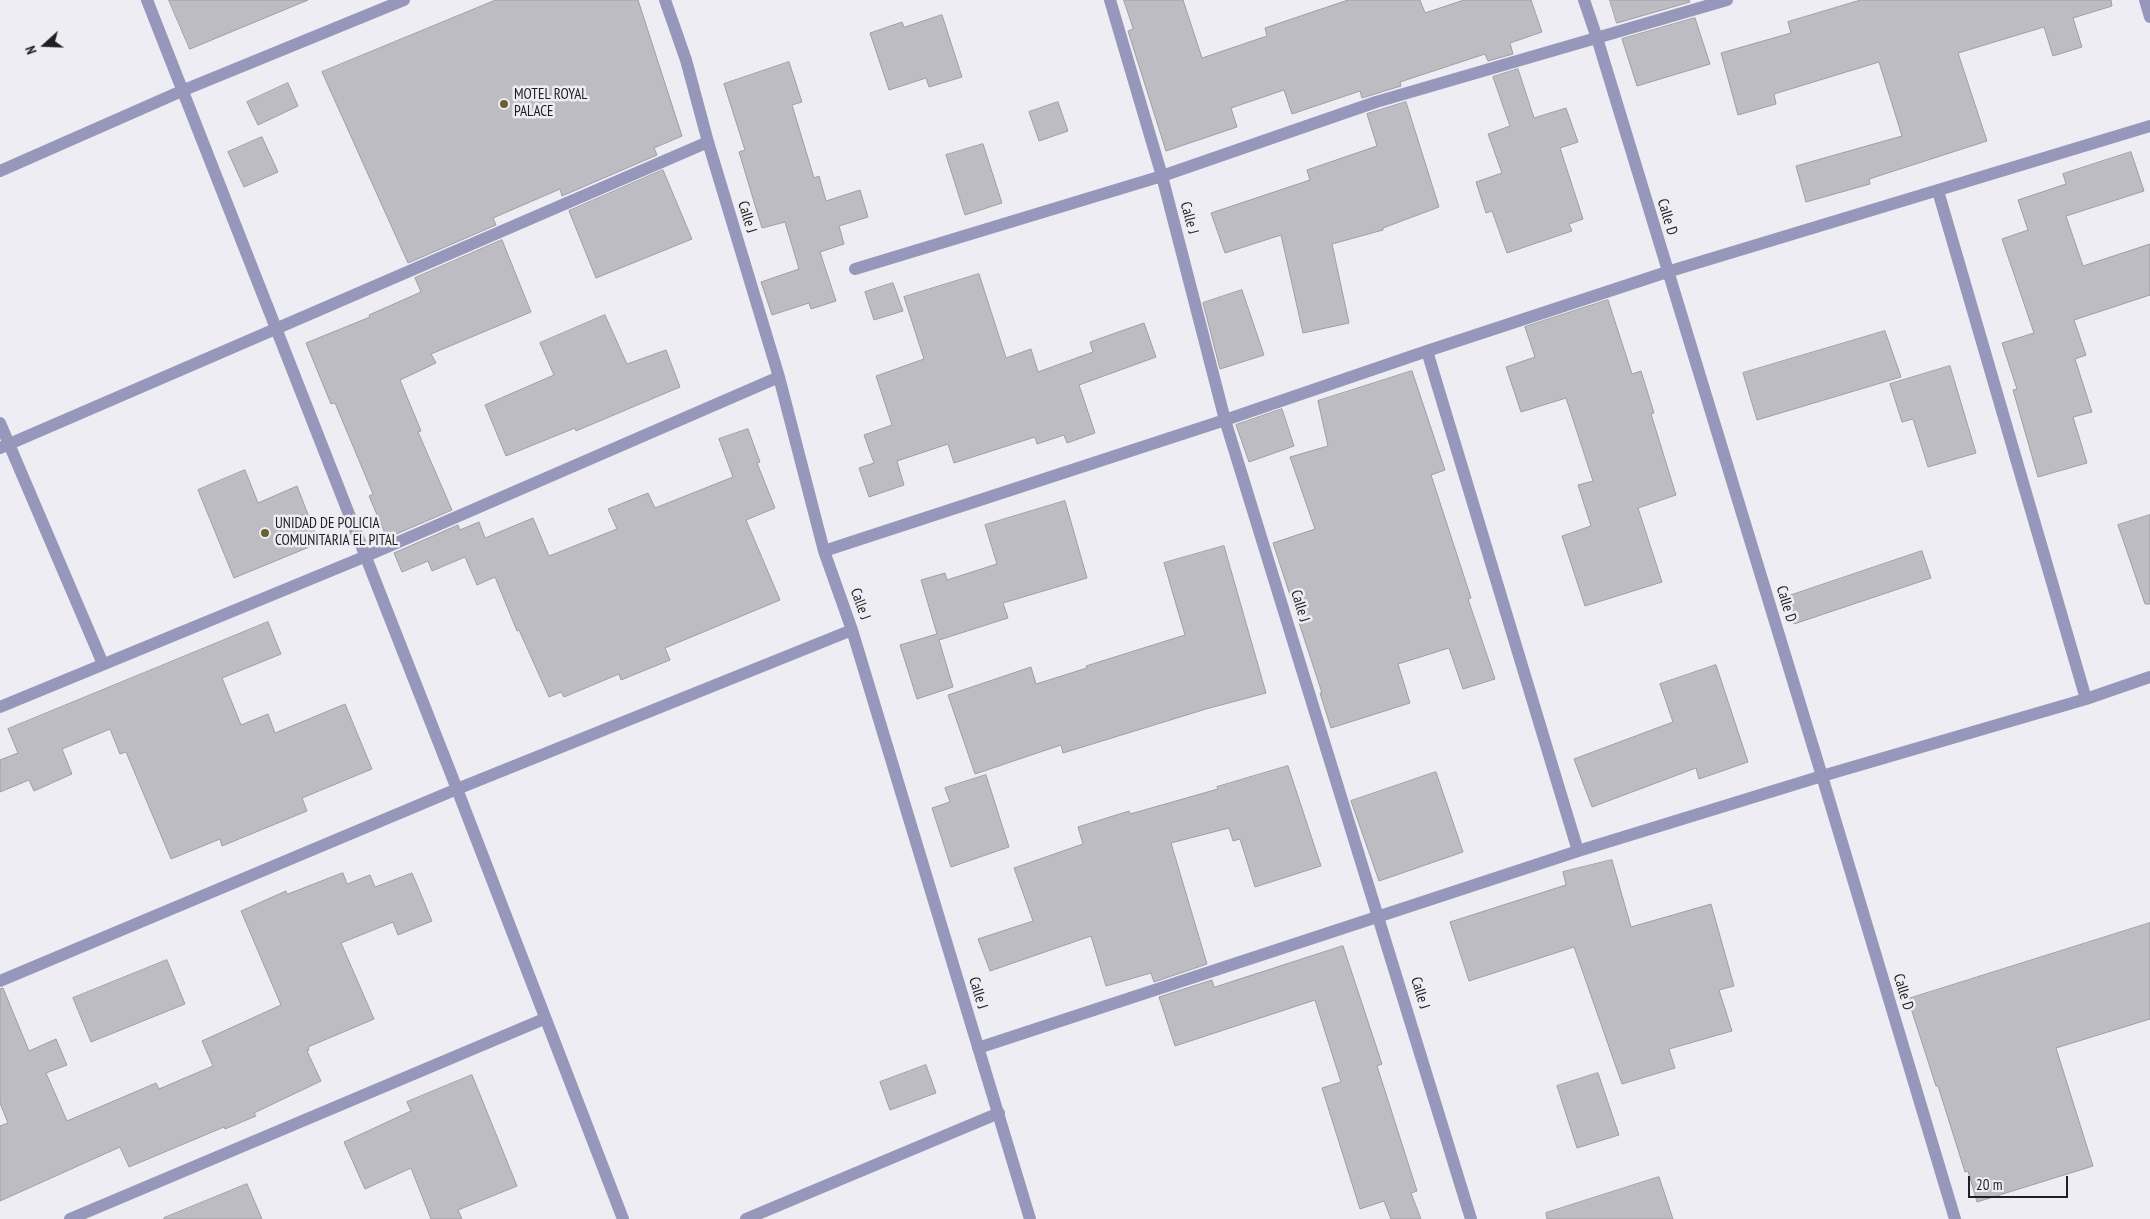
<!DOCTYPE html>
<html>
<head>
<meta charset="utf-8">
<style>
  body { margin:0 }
  #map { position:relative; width:2150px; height:1219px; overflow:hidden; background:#ededf3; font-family:"PT Sans Narrow",sans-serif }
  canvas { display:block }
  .north { position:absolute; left:20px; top:20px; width:50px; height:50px; -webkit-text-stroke:4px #ededf3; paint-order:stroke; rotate:250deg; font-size:14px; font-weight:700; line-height:20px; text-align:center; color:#1f1f22 }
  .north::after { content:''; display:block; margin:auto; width:18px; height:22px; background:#1f1f22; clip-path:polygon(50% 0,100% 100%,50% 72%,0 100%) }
  .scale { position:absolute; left:1968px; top:1176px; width:100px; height:22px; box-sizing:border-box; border:2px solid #1f1f22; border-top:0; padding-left:6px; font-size:15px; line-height:18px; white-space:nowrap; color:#1f1f22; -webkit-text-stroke:4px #ededf3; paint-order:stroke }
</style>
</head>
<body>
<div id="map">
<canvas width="2150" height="1219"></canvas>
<div class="north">N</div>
<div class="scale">20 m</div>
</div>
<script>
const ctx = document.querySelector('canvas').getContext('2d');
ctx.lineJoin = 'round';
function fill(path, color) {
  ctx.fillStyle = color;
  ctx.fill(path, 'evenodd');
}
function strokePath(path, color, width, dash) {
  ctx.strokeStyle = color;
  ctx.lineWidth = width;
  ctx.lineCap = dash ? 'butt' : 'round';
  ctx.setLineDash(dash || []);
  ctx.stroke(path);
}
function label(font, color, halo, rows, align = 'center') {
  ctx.font = font + ' "PT Sans Narrow",sans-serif';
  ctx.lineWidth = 5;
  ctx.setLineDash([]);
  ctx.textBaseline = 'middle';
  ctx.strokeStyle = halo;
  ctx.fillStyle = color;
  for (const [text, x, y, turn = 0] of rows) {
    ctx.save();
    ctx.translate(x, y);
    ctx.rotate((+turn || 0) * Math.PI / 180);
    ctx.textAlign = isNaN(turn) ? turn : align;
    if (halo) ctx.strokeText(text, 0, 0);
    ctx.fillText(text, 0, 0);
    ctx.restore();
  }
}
const building = new Path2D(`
  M 169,0 L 308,0 L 190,49 Z
  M 496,0 L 638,0 L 682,136 L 654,148 L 657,155 L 562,196 L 560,189 L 493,218 L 496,225 L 408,263 L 322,72 Z
  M 1124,0 L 1183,0 L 1202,58 L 1267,36 L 1265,28 L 1348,0 L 1420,0 L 1425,13 L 1464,0 L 1531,0 L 1542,32 L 1510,43 L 1513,54 L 1488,61 L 1485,54 L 1400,82 L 1401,86 L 1362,98 L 1360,91 L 1292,114 L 1284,90 L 1231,108 L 1237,127 L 1166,151 L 1128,31 L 1133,29 Z
  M 1610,0 L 1689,0 L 1690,2 L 1617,23 Z
  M 1861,0 L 2111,0 L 2112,6 L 2073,18 L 2082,47 L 2053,56 L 2044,27 L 1958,53 L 1987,141 L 1869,179 L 1870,184 L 1806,202 L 1796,166 L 1902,136 L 1879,62 L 1774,94 L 1776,104 L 1738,115 L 1721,53 L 1791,33 L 1788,22 Z
  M 942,15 L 962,77 L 929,87 L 926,78 L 889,90 L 870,33 L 902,22 L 904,27 Z
  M 1695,18 L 1710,64 L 1637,86 L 1622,39 Z
  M 789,62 L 802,102 L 792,105 L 814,178 L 819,176 L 826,201 L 860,190 L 868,217 L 839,226 L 844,244 L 820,252 L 836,301 L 811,309 L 809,303 L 772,315 L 761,282 L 799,269 L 785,222 L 762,228 L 739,152 L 745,150 L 724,84 Z
  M 1518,69 L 1534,118 L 1566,108 L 1578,142 L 1560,148 L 1583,219 L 1569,224 L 1572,231 L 1507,253 L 1492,211 L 1486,213 L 1476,182 L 1502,173 L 1488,134 L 1510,126 L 1493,77 Z
  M 288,83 L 298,106 L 258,125 L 247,102 Z
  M 1058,102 L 1068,131 L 1039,141 L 1029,112 Z
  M 1406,102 L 1439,207 L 1383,228 L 1383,230 L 1332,244 L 1349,323 L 1303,333 L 1281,235 L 1225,253 L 1211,213 L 1310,180 L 1307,170 L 1377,146 L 1367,114 Z
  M 262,137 L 278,172 L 244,187 L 228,152 Z
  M 983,144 L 1002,203 L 965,215 L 946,155 Z
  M 2131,152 L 2144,191 L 2066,216 L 2083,266 L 2150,244 L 2150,295 L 2074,320 L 2086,355 L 2075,359 L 2092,412 L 2073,417 L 2087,463 L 2038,477 L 2013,390 L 2017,389 L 2002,343 L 2034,333 L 2002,239 L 2028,230 L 2018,200 L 2066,184 L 2063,174 Z
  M 663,170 L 692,239 L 596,278 L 569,211 Z
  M 502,240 L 531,312 L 431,354 L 436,363 L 400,380 L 421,431 L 418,432 L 452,510 L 387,538 L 369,496 L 373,494 L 335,403 L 331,404 L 306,343 L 370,317 L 369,315 L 421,292 L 415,278 Z
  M 979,274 L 1006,358 L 1031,349 L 1038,372 L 1093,352 L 1090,342 L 1144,323 L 1156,357 L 1079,385 L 1095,433 L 1067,443 L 1064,435 L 1037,444 L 1035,437 L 954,463 L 948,444 L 897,461 L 904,485 L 869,497 L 859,468 L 874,463 L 864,435 L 892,425 L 876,376 L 924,359 L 904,297 Z
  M 893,283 L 903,311 L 874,320 L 865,292 Z
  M 1242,290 L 1264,355 L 1220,369 L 1203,303 Z
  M 1608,300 L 1632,374 L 1641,371 L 1654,413 L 1651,414 L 1676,495 L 1638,508 L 1662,582 L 1585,606 L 1562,536 L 1591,526 L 1578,485 L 1593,481 L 1566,398 L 1521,412 L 1506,367 L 1535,357 L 1525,327 Z
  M 605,315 L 627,364 L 666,350 L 680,387 L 576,431 L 575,428 L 506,456 L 485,405 L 554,375 L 540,343 Z
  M 1885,331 L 1901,377 L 1757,420 L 1743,373 Z
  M 1950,366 L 1976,453 L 1928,467 L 1913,419 L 1902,422 L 1890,384 Z
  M 1412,371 L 1445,470 L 1431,475 L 1471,598 L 1468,599 L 1495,679 L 1463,689 L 1449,648 L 1398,664 L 1410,703 L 1331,728 L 1320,693 L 1322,693 L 1273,543 L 1315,529 L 1290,457 L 1328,446 L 1318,401 Z
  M 1282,409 L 1294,446 L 1249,462 L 1236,425 Z
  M 748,429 L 760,462 L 757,463 L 775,508 L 746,520 L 780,600 L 665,648 L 670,660 L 621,680 L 619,674 L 564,697 L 561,692 L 549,697 L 519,630 L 517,631 L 495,577 L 477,585 L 465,557 L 432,571 L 428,561 L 402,572 L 394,553 L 458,525 L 460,530 L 479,522 L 485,538 L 533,518 L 549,556 L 617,529 L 608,509 L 648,493 L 655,508 L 733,477 L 719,439 Z
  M 245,470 L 258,503 L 297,486 L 319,543 L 234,578 L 198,490 Z
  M 1065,501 L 1087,578 L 1003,603 L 1008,618 L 939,640 L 953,687 L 917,699 L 900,645 L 937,634 L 921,580 L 945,573 L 947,580 L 997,564 L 985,525 Z
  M 2150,515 L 2150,604 L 2145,604 L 2118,525 Z
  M 1224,546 L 1266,693 L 1206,709 L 1063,753 L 1061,745 L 975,774 L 948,695 L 1031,667 L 1036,684 L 1087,668 L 1086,666 L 1185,635 L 1164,563 Z
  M 1922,551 L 1931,578 L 1794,624 L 1786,597 Z
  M 268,622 L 281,654 L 222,678 L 241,725 L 268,714 L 275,733 L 345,704 L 372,769 L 302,798 L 307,811 L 222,846 L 220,839 L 171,859 L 126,752 L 120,754 L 110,729 L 62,749 L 72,774 L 34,791 L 29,780 L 0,792 L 0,760 L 18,753 L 8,729 Z
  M 1716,665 L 1748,762 L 1699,779 L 1696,768 L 1592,807 L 1574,759 L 1673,722 L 1660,684 Z
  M 1288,766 L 1321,866 L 1255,887 L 1240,839 L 1233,841 L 1229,828 L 1171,843 L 1207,964 L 1154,982 L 1151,973 L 1106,986 L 1091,936 L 990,971 L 978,939 L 1033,921 L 1014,868 L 1083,844 L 1078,827 L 1129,811 L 1130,814 L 1218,789 L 1217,787 Z
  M 1436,772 L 1463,852 L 1379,881 L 1351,801 Z
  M 986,775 L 1009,847 L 951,867 L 932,808 L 950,802 L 945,788 Z
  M 1612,860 L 1631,927 L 1711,904 L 1734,986 L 1719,990 L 1732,1031 L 1669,1049 L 1675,1068 L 1622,1084 L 1574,947 L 1469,981 L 1450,922 L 1566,885 L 1563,872 Z
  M 343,873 L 347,884 L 370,875 L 375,887 L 412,873 L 432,921 L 398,935 L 393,922 L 341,943 L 374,1019 L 308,1047 L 309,1050 L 307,1051 L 321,1081 L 254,1113 L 256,1116 L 225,1129 L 224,1127 L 129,1167 L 120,1147 L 0,1201 L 0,1126 L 8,1123 L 0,1103 L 0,989 L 3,988 L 29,1051 L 56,1039 L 67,1065 L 46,1073 L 67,1121 L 156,1083 L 159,1089 L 213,1066 L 202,1041 L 281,1005 L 241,911 L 286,891 L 287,894 Z
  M 2150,923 L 2150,1019 L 2056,1048 L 2093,1166 L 1977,1202 L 1968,1171 L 1965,1172 L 1938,1086 L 1936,1086 L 1908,999 Z
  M 1343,946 L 1382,1064 L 1377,1066 L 1417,1191 L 1411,1193 L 1421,1219 L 1391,1219 L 1384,1201 L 1360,1209 L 1322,1088 L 1341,1082 L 1315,1000 L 1175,1046 L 1159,997 L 1212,980 L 1214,987 Z
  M 167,960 L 185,1004 L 91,1042 L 73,998 Z
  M 926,1065 L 936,1093 L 890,1110 L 880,1082 Z
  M 1598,1073 L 1619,1135 L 1577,1148 L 1557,1086 Z
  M 472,1075 L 517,1186 L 458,1210 L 462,1219 L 431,1219 L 411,1168 L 365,1189 L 344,1142 L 411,1111 L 407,1102 Z
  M 1659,1177 L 1673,1219 L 1547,1219 L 1546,1213 Z
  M 247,1184 L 262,1219 L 164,1219 L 164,1218 Z`);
fill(building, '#bcbcc2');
strokePath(building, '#9e9fa4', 1);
strokePath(new Path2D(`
  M 147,0 L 457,789 L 623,1219
  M 665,0 L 686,60 L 708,142 L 779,377 L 824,551 L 852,630 L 1030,1219
  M 1110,0 L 1162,176 L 1225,420 L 1471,1219
  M 1584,0 L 1597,38 L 1822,776 L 1955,1219
  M 2145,0 L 2150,17
  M 0,171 L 184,90 L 404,0
  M 1938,191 L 2086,699
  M 855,269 L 1162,176 L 1376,102 L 1727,0
  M 1427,351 L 1578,851
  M 0,423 L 103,664
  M 0,448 L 708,142
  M 824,551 L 1225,420 L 1427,351 L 1667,272 L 2150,126
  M 0,707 L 364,557 L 779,377
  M 0,981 L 457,789 L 852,630
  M 978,1048 L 1578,851 L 1822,776 L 2086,699 L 2150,677
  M 70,1219 L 544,1019
  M 746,1219 L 999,1113`), '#9797bb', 12);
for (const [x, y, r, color] of [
  [504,104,5,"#66622f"],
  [265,533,5,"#66622f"]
]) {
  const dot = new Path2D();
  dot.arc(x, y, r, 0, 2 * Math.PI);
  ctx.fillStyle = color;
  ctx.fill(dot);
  strokePath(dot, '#ededf3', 2);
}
label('15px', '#1f1f22', '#ededf3', [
  ["MOTEL ROYAL",514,95],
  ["PALACE",514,112],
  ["UNIDAD DE POLICIA",275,524],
  ["COMUNITARIA EL PITAL",275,541]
], 'left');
label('15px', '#1f1f22', '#ededf3', [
  ["Calle J",747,217,73],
  ["Calle D",1667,217,73],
  ["Calle J",1189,218,75],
  ["Calle J",860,604,70],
  ["Calle D",1786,604,73],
  ["Calle J",1300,606,73],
  ["Calle D",1903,992,73],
  ["Calle J",978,993,73],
  ["Calle J",1420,993,73]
]);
</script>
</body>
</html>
